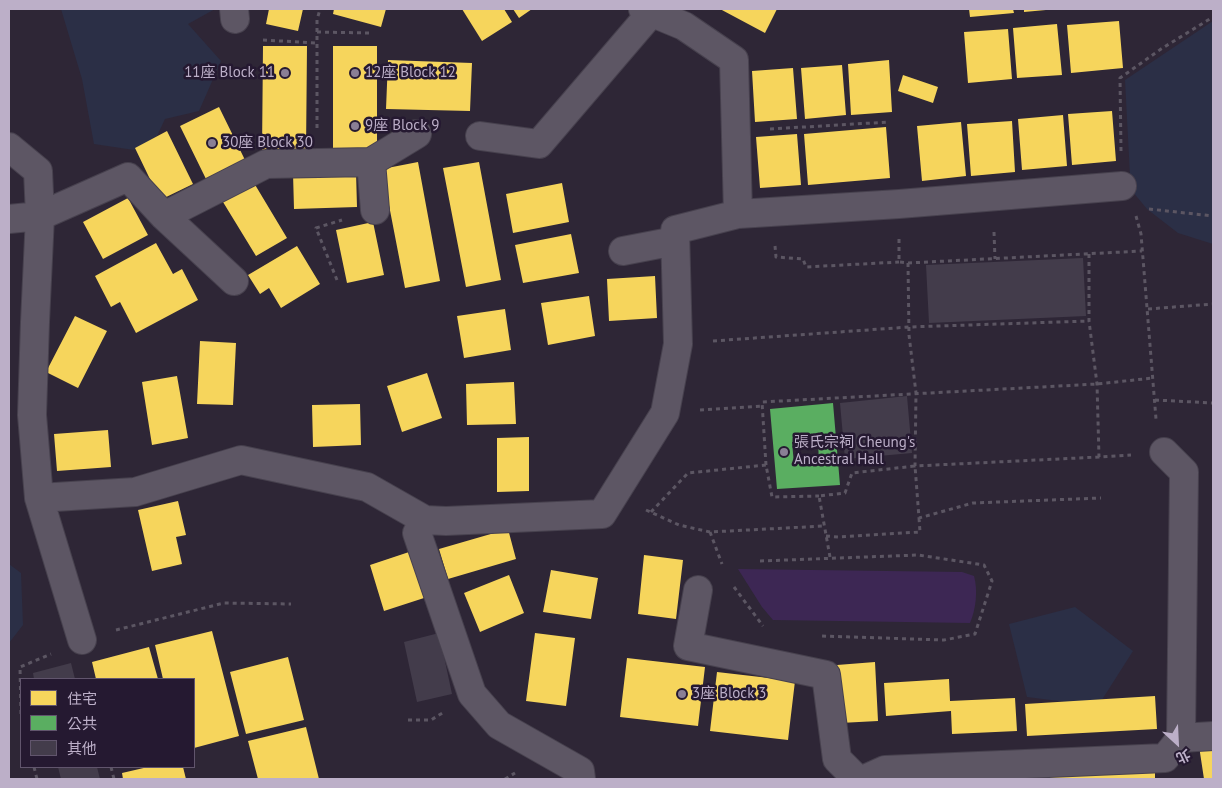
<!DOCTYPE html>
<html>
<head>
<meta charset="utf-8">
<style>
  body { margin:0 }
  #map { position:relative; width:1222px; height:788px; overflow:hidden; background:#2e2636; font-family:"PT Sans","Noto Sans TC",sans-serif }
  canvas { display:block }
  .frame { position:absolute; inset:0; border:10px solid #bcafc8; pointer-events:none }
  .legend { position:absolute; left:20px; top:678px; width:175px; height:90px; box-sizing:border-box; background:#251931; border:1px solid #61556d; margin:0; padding:6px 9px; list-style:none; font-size:15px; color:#bcafc8 }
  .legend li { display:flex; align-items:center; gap:10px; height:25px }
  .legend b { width:25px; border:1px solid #61556d }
  .north { position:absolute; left:1152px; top:718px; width:50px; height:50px; -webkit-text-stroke:4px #251931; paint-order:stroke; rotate:155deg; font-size:14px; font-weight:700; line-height:20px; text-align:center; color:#bcafc8 }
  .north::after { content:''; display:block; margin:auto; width:18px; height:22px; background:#bcafc8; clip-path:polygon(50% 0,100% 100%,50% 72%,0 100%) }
</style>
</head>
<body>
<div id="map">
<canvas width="1222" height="788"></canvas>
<div class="frame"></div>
<ul class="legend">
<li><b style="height:14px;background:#f6d55c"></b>住宅</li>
<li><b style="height:14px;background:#5aae61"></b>公共</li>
<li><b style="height:14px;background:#433c4b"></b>其他</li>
</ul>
<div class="north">北</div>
</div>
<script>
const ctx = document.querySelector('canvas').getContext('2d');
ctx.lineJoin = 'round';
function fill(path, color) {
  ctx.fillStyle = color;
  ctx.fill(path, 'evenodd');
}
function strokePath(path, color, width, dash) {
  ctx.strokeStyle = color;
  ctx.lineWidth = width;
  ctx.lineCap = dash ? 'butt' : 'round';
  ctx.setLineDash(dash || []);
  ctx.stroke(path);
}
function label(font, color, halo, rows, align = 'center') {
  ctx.font = font + ' "PT Sans","Noto Sans TC",sans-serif';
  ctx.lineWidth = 5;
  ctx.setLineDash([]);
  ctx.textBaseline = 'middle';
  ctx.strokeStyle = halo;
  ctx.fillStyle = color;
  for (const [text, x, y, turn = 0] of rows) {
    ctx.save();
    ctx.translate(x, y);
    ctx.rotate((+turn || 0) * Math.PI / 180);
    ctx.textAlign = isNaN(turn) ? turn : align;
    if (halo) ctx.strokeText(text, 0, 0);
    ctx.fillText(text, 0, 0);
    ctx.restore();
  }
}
fill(new Path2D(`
  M 61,9 L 215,9 L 188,24 L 221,61 L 199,111 L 165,119 L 157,136 L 134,150 L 94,144 L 82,79 Z
  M 1213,21 L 1213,244 L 1178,233 L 1147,209 L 1123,180 L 1130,176 L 1125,80 Z
  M 9,564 L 21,573 L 23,625 L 9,643 Z
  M 1075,607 L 1133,651 L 1098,706 L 1027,697 L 1009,624 Z`), '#2b2f46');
fill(new Path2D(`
  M 738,569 L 962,572 L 974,576 C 978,590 976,609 970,623 L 773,620 L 762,607 Z`), '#3d2754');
fill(new Path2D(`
  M 269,9 L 303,9 L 298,31 L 266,24 Z
  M 334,9 L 386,9 L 381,27 L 333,14 Z
  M 462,9 L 504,9 L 512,22 L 482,41 Z
  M 513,9 L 532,9 L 519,18 Z
  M 720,9 L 777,9 L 765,33 Z
  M 969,9 L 1013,9 L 1014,13 L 970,17 Z
  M 1024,9 L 1046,9 L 1046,10 L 1024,12 Z
  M 1119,21 L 1123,68 L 1071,73 L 1067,25 Z
  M 1057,24 L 1062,75 L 1017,78 L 1013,28 Z
  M 1008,29 L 1012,79 L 968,83 L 964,32 Z
  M 263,46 L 307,46 L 306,152 L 262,152 Z
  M 333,46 L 377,46 L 377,152 L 333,152 Z
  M 388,60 L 472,63 L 470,111 L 386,109 Z
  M 889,60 L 892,112 L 851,115 L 848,64 Z
  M 842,65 L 846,115 L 805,119 L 801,68 Z
  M 793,68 L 797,119 L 755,122 L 752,71 Z
  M 903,75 L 938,87 L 933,103 L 898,91 Z
  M 219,107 L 245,160 L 206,179 L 180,126 Z
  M 1112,111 L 1116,161 L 1072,165 L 1068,114 Z
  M 1063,115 L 1067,166 L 1022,170 L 1018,119 Z
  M 1012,121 L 1015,172 L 971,176 L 967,124 Z
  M 961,122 L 966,176 L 922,181 L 917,126 Z
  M 886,127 L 890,178 L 808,185 L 804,134 Z
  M 167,131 L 193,184 L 160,200 L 135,148 Z
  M 797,134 L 801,185 L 760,188 L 756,137 Z
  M 418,162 L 440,281 L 405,288 L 382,169 Z
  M 479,162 L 501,280 L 466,287 L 443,168 Z
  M 356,172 L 357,207 L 294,209 L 293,173 Z
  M 254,183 L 287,238 L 256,256 L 223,202 Z
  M 562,183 L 569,222 L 513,233 L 506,194 Z
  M 128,198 L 148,235 L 103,259 L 83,222 Z
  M 373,222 L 384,275 L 347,283 L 336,230 Z
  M 571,234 L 579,273 L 523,283 L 515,245 Z
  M 156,243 L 173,274 L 182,269 L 198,300 L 136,333 L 120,302 L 111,307 L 95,276 Z
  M 297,246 L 320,284 L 281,308 L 269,288 L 260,294 L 248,275 Z
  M 655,276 L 657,318 L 609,321 L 607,279 Z
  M 589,296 L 595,336 L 548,345 L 541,303 Z
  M 505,309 L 511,350 L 464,358 L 457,316 Z
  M 75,316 L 107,331 L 78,388 L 46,372 Z
  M 200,341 L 236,343 L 233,405 L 197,404 Z
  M 427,373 L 442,418 L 402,432 L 387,386 Z
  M 177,376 L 188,438 L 152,445 L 142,382 Z
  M 514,382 L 516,424 L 467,425 L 466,384 Z
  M 360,404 L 361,445 L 313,447 L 312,405 Z
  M 108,430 L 111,467 L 57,471 L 54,434 Z
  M 529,437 L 529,491 L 497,492 L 497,438 Z
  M 178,501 L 186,535 L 176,537 L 182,564 L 152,571 L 138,510 Z
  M 508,529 L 516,559 L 448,579 L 439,549 Z
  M 409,552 L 424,598 L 384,611 L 370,565 Z
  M 644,555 L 683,560 L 676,619 L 638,614 Z
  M 551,570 L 598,578 L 591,619 L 543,612 Z
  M 509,575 L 524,613 L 480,632 L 464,593 Z
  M 212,631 L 239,736 L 194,748 L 194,679 L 163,679 L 155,645 Z
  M 535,633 L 575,638 L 566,706 L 526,701 Z
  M 149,647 L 158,679 L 96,679 L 92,662 Z
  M 288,657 L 304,720 L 246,734 L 230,672 Z
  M 627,658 L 705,667 L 698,726 L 620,717 Z
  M 875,662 L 878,721 L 840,723 L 837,665 Z
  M 717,672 L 795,681 L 788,740 L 710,731 Z
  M 949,679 L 950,701 L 1015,698 L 1017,731 L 952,734 L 951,711 L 886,716 L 884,683 Z
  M 1155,696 L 1157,729 L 1027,736 L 1025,704 Z
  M 306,727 L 319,779 L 258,779 L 248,741 Z
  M 1213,744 L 1213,779 L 1204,779 L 1199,746 Z
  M 1155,765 L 1155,779 L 1012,779 L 1012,773 Z
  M 148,767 L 183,767 L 186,779 L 123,779 L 122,773 Z`), '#f6d55c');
fill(new Path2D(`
  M 833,403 L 840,485 L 777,489 L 770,409 ZM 818,441 L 819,463 L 794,464 L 792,442 Z`), '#5aae61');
fill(new Path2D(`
  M 1083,258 L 1086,316 L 929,323 L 926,265 Z
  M 907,396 L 912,453 L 845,459 L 840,403 Z
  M 439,633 L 452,694 L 417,702 L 404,642 Z
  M 71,663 L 75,679 L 34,679 L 33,673 Z
  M 58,767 L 97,767 L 100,779 L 61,779 Z`), '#433c4b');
const minor = new Path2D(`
  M 234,9 L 235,19
  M 643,9 L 684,26 L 734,60 L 738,214 L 899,204 L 1122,186
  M 480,136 L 539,144 L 651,13
  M 9,147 L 38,171 L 40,216 L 35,322 L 32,415 L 39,498 L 82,640
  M 371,162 L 375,210
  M 164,216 L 266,164 L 371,162 L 417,134
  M 9,219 L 40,216 L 128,177 L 164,216 L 234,281
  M 623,251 L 675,241
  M 1164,452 L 1184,472 L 1181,738
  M 39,498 L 135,492 L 241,460 L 367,487 L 425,520 L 446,521 L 602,514 L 665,413 L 678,344 L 675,230 L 738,214
  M 425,520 L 417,533 L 472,694 L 499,725 L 580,771 L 581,779
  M 698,590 L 688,646 L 826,675 L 837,759 L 857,779
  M 865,779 L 885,770 L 1165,758 L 1181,738 L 1213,736`);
strokePath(minor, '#47414e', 30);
strokePath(new Path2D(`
  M 317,32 L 369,33
  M 263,40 L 317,43
  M 317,128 L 317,20 L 320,9
  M 770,129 L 889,122
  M 1121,151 L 1120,78 L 1161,49 L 1213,17
  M 1149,209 L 1213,216
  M 1136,216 L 1141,234 L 1156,419
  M 994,232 L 995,259
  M 899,239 L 899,262 L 908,263 L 909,335 L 916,393 L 915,466 L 1099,457
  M 775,246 L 776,257 L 803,259 L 806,267 L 899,262
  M 1089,254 L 1089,321 L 1097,384 L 1099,457 L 1131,455
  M 908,263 L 1142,251
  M 337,280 L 316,228 L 342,220
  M 1148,309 L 1213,304
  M 713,341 L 909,327 L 1089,321
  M 1155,400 L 1213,403
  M 700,410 L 762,406
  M 766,465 L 762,402 L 1097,384 L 1153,378
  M 646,510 L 679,525 L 710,532 L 824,526
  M 651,512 L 688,473 L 766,465 L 772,497 L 819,496
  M 710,532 L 722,564
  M 826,536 L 838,537 L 920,532 L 919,518
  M 830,557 L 819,496 L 845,493 L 852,473 L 915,466 L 919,518 L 973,503 L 1101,498
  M 760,561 L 918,555 L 984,565 L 992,581 L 975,634 L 944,640 L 821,636
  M 734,587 L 763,626
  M 116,630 L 224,603 L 291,604
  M 21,714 L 20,667 L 51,654
  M 408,720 L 431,720 L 444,712
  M 34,767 L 37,779
  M 111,767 L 114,779
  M 505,779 L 515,773`), '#5c5663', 3, [4, 4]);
strokePath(minor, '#5d5664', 28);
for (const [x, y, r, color] of [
  [285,73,5,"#8a7f95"],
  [355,73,5,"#8a7f95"],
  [355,126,5,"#8a7f95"],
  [212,143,5,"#8a7f95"],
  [784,452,5,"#8a7f95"],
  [682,694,5,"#8a7f95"]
]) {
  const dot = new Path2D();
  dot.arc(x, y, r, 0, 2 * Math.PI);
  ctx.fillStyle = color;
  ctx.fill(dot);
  strokePath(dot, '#251931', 2);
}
label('15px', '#bcafc8', '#251931', [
  ["11座 Block 11",275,73,"right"],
  ["12座 Block 12",365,73],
  ["9座 Block 9",365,126],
  ["30座 Block 30",222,143],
  ["張氏宗祠 Cheung's",794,443],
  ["Ancestral Hall",794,460],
  ["3座 Block 3",692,694]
], 'left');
</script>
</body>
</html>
